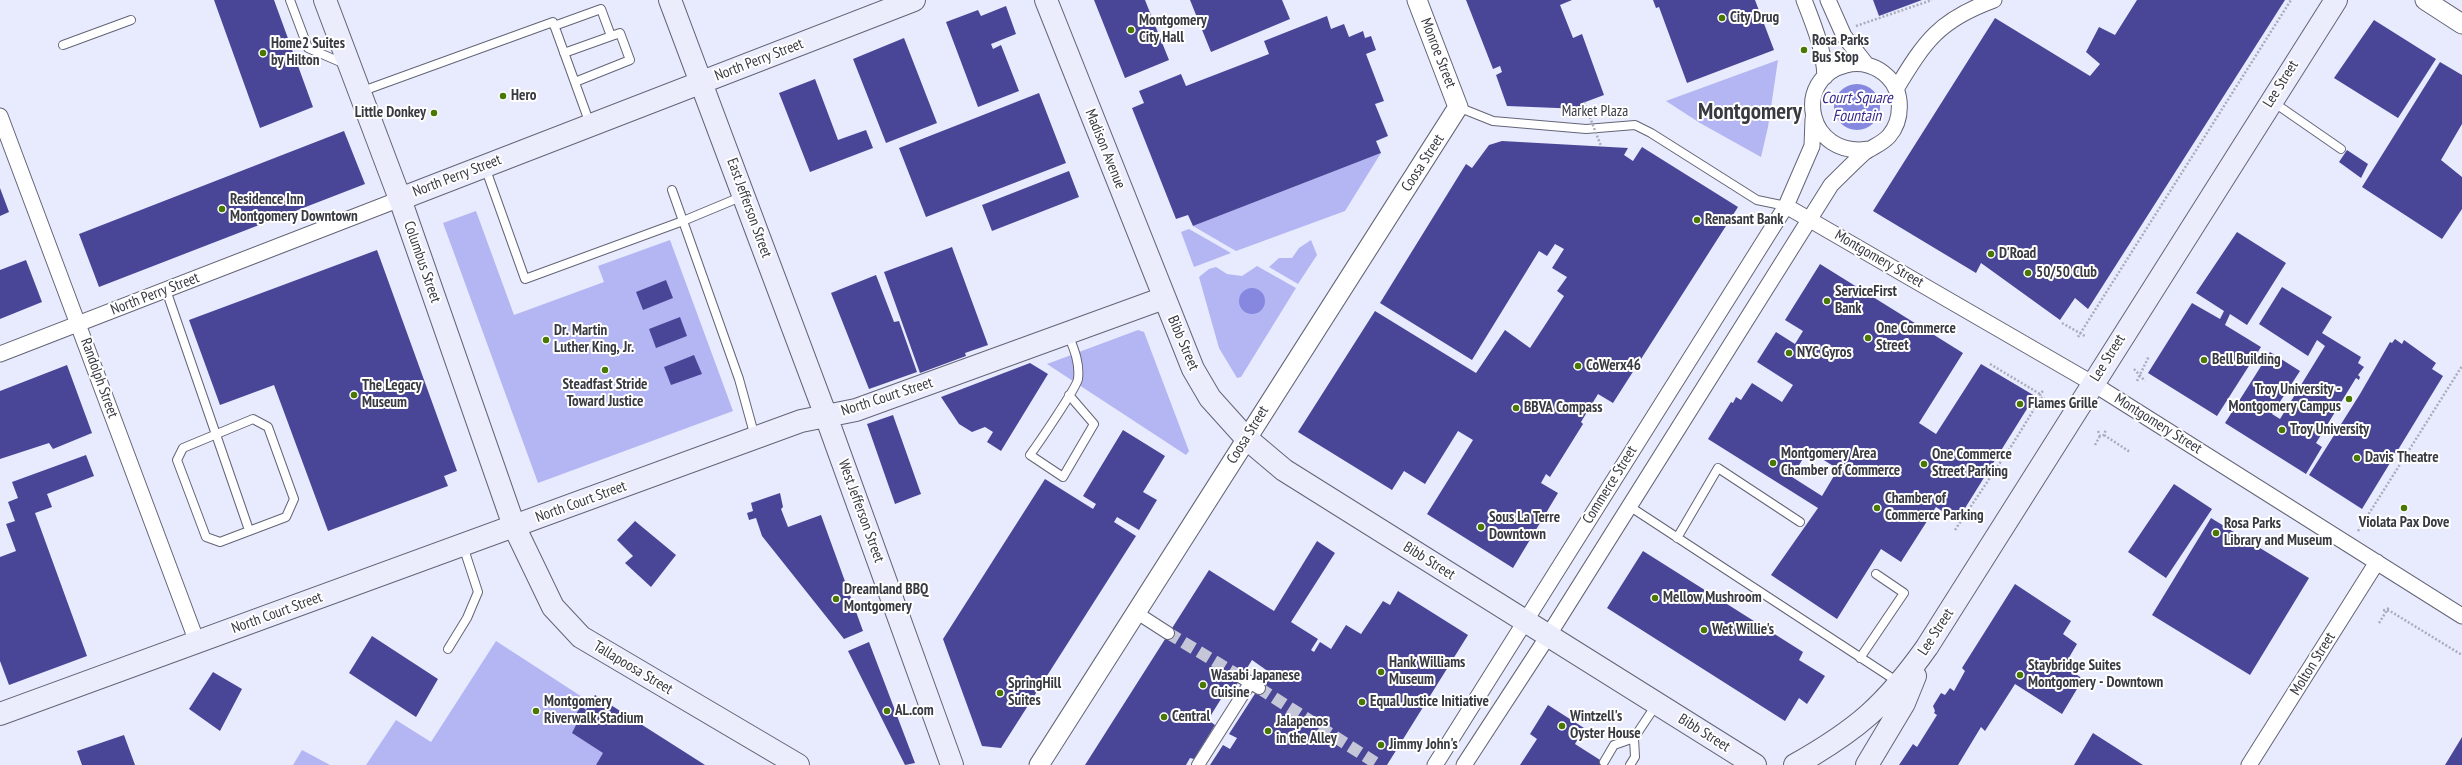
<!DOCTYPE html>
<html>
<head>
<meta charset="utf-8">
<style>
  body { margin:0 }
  canvas { display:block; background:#e8eafe }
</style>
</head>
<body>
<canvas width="2462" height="765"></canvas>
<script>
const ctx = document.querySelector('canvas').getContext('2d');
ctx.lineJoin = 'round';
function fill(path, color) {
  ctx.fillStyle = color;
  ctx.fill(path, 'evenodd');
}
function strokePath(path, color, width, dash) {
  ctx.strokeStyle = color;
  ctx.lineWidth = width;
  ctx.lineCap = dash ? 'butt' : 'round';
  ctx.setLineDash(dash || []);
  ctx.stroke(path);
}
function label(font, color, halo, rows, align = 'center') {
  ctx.font = font + ' "PT Sans Narrow",sans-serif';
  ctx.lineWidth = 4;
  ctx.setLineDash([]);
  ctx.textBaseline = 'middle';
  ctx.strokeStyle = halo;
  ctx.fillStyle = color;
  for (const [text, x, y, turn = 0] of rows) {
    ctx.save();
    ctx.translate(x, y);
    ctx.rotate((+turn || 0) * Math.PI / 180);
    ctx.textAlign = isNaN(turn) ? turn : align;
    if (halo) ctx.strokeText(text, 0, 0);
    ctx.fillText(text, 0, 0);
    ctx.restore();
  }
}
fill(new Path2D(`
  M 1778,60 L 1768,127 L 1761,157 L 1700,123 L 1666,101 Z
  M 1381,153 L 1345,211 L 1236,251 L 1193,226 Z
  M 476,211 L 514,315 L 604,282 L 598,266 L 670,240 L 733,411 L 538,483 L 443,223 Z
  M 1189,229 L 1231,253 L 1194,267 L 1181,232 Z
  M 1311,240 L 1317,255 L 1298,284 L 1269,267 L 1279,258 L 1292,258 L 1299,248 Z
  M 1257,266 L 1296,288 L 1241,377 L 1237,378 L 1219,348 L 1199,277 L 1209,269 L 1216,267 L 1227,274 L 1242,276 Z
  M 1138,330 L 1144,332 L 1189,451 L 1186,455 L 1047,364 Z
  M 496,641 L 590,702 L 595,695 L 705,765 L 366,765 L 396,720 L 431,742 Z
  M 302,750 L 330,765 L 293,765 Z`), '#b3b6f3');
fill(new Path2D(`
  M1834 107a23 23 0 1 1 46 0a23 23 0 1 1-46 0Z
  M1239 301a13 13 0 1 1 26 0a13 13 0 1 1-26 0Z`), '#8688df');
fill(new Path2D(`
  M 214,0 L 274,0 L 313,107 L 260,128 Z
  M 1094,0 L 1145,0 L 1169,60 L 1125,78 Z
  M 1190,0 L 1282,0 L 1290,19 L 1211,52 Z
  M 1466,0 L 1572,0 L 1560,5 L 1573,38 L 1582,34 L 1604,95 L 1580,104 L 1582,109 L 1507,106 L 1496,75 L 1502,72 L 1500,66 L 1493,69 Z
  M 1653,0 L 1755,0 L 1774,50 L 1687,83 L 1659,7 L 1656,8 Z
  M 1873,0 L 1922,0 L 1879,16 Z
  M 2137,0 L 2285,0 L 2088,309 L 2075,298 L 2060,320 L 1981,263 L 1976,273 L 1873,211 L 1995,18 L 2090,76 L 2100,64 L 2086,52 L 2099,27 L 2115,35 Z
  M 1006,6 L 1016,34 L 991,44 L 993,49 L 1001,45 L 1019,91 L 978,107 L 946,22 L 978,10 L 981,16 Z
  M 1327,16 L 1331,29 L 1344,24 L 1349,37 L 1363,31 L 1365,38 L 1371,36 L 1376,50 L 1366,54 L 1384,101 L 1375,104 L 1388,136 L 1376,141 L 1381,153 L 1193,226 L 1188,215 L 1176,219 L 1132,108 L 1144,103 L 1139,91 L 1181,74 L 1186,86 L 1269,54 L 1264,41 Z
  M 2374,20 L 2436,59 L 2398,118 L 2334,78 Z
  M 904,38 L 937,123 L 886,143 L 853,59 Z
  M 2440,62 L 2462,75 L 2462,124 L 2441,160 L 2462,177 L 2462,209 L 2442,239 L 2362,187 Z
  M 815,79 L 838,140 L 866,130 L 873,148 L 810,172 L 779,93 Z
  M 1039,93 L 1066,163 L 926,217 L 899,148 Z
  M 344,131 L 365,184 L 99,287 L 79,234 Z
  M 1502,141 L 1628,148 L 1624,155 L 1633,161 L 1642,147 L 1738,207 L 1613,403 L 1598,394 L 1581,422 L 1583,424 L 1550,477 L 1546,474 L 1541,483 L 1558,493 L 1513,568 L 1427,514 L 1473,440 L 1458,431 L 1425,484 L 1404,471 L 1392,490 L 1298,432 L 1375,311 L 1476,373 L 1505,330 L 1530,348 L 1564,296 L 1557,291 L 1567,277 L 1552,268 L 1564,249 L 1555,244 L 1547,256 L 1539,251 L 1472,360 L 1380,303 L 1466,164 L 1472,168 L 1489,145 Z
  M 2347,150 L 2368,164 L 2361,178 L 2339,162 Z
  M 1069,171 L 1079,197 L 992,231 L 982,205 Z
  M 0,188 L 9,212 L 0,216 Z
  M 2237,232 L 2286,263 L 2247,325 L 2230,314 L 2225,325 L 2261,347 L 2217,416 L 2148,373 L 2192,303 L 2220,319 L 2224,311 L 2196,293 Z
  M 952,247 L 988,345 L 965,353 L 966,356 L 920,373 L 884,272 Z
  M 377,250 L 457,471 L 444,476 L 448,486 L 328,531 L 274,385 L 220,405 L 189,320 Z
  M 26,260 L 42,302 L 0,319 L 0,270 Z
  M 1820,264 L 1963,353 L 1919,423 L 1936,434 L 1981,364 L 2035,396 L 1957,521 L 1936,507 L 1901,562 L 1881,549 L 1837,619 L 1771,575 L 1818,508 L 1708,439 L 1731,402 L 1733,403 L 1736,397 L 1741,400 L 1752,383 L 1782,402 L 1793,385 L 1757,362 L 1776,332 L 1795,344 L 1803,331 L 1785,320 ZM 1808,450 L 1838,469 L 1822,496 L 1792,477 Z
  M 876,275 L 894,322 L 899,321 L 917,372 L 869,389 L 831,293 Z
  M 666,280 L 673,298 L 643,310 L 636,292 Z
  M 2282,287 L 2332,317 L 2322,333 L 2361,357 L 2358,363 L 2364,367 L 2358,375 L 2360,377 L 2359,380 L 2356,378 L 2316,443 L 2322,447 L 2306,474 L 2225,423 L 2270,352 L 2300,371 L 2272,414 L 2280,419 L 2325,346 L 2317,340 L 2308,356 L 2259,324 Z
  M 680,317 L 687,336 L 656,348 L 649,329 Z
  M 2395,339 L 2402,344 L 2404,340 L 2436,363 L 2432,369 L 2443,376 L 2362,509 L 2309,475 L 2360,394 L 2390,342 L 2392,343 Z
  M 694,355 L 702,374 L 671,385 L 664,367 Z
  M 1030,363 L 1048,374 L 1001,451 L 987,442 L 993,432 L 985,427 L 972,432 L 959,424 L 941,397 Z
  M 67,365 L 92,433 L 53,449 L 49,443 L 0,459 L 0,391 Z
  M 893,415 L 921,494 L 895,504 L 867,424 Z
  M 1123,430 L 1165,456 L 1143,492 L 1157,500 L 1139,530 L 1117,517 L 1114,522 L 1136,536 L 1001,748 L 982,746 L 943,639 L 1045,479 L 1093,509 L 1096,504 L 1083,496 Z
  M 86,455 L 94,476 L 47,494 L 52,507 L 35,513 L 87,656 L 9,685 L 0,661 L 0,557 L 16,551 L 6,524 L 15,521 L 8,502 L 18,498 L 12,482 Z
  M 2174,484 L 2212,509 L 2166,578 L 2128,552 Z
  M 780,493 L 783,507 L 781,509 L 788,527 L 821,515 L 863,631 L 844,639 L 762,536 L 756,518 L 749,520 L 747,513 L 753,511 L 751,503 Z
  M 2211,518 L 2309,578 L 2250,675 L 2152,615 Z
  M 635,521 L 676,555 L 651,587 L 625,563 L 633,556 L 617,540 Z
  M 1317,541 L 1335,553 L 1291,622 L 1318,639 L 1311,650 L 1314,652 L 1320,642 L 1331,649 L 1346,625 L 1361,634 L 1383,601 L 1390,605 L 1398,591 L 1468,635 L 1387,765 L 1210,765 L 1223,745 L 1230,749 L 1237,738 L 1229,734 L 1269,672 L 1252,660 L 1234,689 L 1229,686 L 1208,720 L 1215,725 L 1194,759 L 1190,758 L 1186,765 L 1085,765 L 1209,570 L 1274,611 Z
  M 1643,551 L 1803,652 L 1799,660 L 1825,676 L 1807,704 L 1799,698 L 1785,721 L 1607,608 Z
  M 2015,584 L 2071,621 L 2063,634 L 2077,644 L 2064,666 L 2083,679 L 2062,714 L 2015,684 L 1985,731 L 1981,727 L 1958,765 L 1899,765 L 1913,744 L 1917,747 L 1937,715 L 1934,713 L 1935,711 L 1933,706 L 1941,693 L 1945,695 L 1950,688 L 1954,691 L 1965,671 L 1962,668 Z
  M 372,636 L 438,679 L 416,717 L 349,673 Z
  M 869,642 L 915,763 L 905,765 L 848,651 Z
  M 213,672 L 242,689 L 220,731 L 189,709 Z
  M 595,695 L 705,765 L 596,765 L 603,753 L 572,733 L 576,725 L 571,722 L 581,706 L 586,710 Z
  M 1548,705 L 1584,728 L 1575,744 L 1608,765 L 1520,765 L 1537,739 L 1530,734 Z
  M 2093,733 L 2143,765 L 2074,765 Z
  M 124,735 L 135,765 L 82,765 L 77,751 Z
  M 2462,737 L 2462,765 L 2445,765 Z`), '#4a4697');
strokePath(new Path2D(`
  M 1168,633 L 1241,677
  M 1259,688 L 1379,765`), '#c5c7d8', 12, [12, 6]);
const service = new Path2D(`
  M 290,0 L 308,48 L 345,64
  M 554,26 L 601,9 L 611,36
  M 63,45 L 131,20
  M 564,53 L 620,33 L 630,60 L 575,82
  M 360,92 L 553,22 L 590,124
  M 2273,102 L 2341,149
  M 1458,107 L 1493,121 L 1586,129 L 1635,125 L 1651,133 L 1757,200 L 1786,206
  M 485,167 L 525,279 L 683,221 L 743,196
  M 672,190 L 739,379 L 755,437
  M 166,290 L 249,530
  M 1068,334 C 1074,349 1080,363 1078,379 C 1077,387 1038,444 1030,455 L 1063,477 L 1094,424 L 1069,395
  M 253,419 L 268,427 L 294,499 L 286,517 L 220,542 L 206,537 L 177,460 L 183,448 Z
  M 1629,506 L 1898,682
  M 1677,538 L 1718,468 L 1800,522
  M 448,649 L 467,618 L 478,592 L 463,546
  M 1860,658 L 1904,593 L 1876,574
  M 1604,762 L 1614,745 L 1634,738 L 1656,705
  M 1630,765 L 1635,757 L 1634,738`);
const pedestrian = new Path2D(`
  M 1137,613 L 1168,633
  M 1241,677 L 1259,688
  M 1198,765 L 1250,683`);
const minor = new Path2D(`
  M 1804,0 C 1814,26 1824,49 1825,77
  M 1828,0 L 1844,36 L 1866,64
  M 1896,89 C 1925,41 1939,20 1994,0
  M 0,116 L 197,642
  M 1786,206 L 2092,383 L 2462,616
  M 0,354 L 400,199
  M 1435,765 L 1786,206 L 1812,146 L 1813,119
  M 1464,765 L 1548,636 L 1831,185 C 1842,174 1853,163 1864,153 C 1872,147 1882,144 1889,136 C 1903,120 1903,92 1888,77 C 1877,66 1861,61 1846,65 C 1792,78 1806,159 1870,149
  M 2249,765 L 2377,562`);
const tertiary = new Path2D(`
  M 2425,0 L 2462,24
  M 1039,765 L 1458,107 L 1417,0`);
const secondary = new Path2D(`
  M 325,0 L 400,199 L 514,526 L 553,607 L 581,637 L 798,765
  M 670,0 L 826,416 L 952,765
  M 1046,0 L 1193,369 L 1210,398 L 1246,438 L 1284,470 L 1755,765
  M 400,199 L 914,0
  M 0,714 L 801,421 L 856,410 L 1164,298
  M 1795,765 C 1857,730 1886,705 1927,647 L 2336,0
  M 1867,765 L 1904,703 L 1915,676`);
strokePath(service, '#636576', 10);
strokePath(pedestrian, '#636576', 14);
strokePath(minor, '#636576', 17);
strokePath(tertiary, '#636576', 21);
strokePath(secondary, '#636576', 24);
strokePath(new Path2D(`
  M 1856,26 L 1932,0
  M 2062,323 L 2085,336
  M 2078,337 L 2291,0
  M 1990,364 L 2040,394
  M 2134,369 L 2145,381
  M 2137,381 L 2149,356
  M 2043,391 L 2040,394 L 2041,398 L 2045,398
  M 2098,431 L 2100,436 L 2104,435 L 2106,429
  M 2104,435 L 2130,452
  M 2095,445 L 2100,436
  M 1955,530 L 2012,445 L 2041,398
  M 2358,531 L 2462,366
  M 2383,610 L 2390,611 L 2462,655
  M 2379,623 L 2389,607`), '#aaacbc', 2.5, [2, 2]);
strokePath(service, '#fff', 8);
strokePath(pedestrian, '#fff', 12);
strokePath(minor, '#fff', 15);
strokePath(tertiary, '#fff', 19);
strokePath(secondary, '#ebecfc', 22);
strokePath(new Path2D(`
  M 1584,102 L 1601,146`), '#aaacbc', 2.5, [2, 2]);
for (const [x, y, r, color] of [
  [1722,18,4,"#487800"],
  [1131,30,4,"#487800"],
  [1804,50,4,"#487800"],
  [263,53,4,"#487800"],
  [503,96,4,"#487800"],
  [434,113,4,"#487800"],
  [222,209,4,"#487800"],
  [1697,220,4,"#487800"],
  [1991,254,4,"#487800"],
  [2028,273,4,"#487800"],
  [1827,301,4,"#487800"],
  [1868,338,4,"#487800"],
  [546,340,4,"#487800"],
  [1789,353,4,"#487800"],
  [2204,360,4,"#487800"],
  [1578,366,4,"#487800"],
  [605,370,4,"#487800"],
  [354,395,4,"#487800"],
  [2349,399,4,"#487800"],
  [2020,404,4,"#487800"],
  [1516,408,4,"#487800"],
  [2282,430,4,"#487800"],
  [2357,458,4,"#487800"],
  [1773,463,4,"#487800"],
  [1924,464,4,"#487800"],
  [1877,508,4,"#487800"],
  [2404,508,4,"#487800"],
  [1481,527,4,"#487800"],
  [2216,533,4,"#487800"],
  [1655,598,4,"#487800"],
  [836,599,4,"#487800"],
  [1704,630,4,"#487800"],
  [1381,672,4,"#487800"],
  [2020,675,4,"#487800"],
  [1203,685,4,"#487800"],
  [1000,693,4,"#487800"],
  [1362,702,4,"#487800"],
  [536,711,4,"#487800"],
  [887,711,4,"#487800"],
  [1164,717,4,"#487800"],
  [1562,726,4,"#487800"],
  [1268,731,4,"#487800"],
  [1381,745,4,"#487800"]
]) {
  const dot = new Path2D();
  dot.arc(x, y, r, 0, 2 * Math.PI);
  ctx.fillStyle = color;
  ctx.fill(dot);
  strokePath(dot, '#fff', 1.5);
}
label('bold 15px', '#383941', '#fff', [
  ["City Drug",1730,18],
  ["Montgomery",1139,21],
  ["City Hall",1139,38],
  ["Rosa Parks",1812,41],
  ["Bus Stop",1812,58],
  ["Home2 Suites",271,44],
  ["by Hilton",271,61],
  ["Hero",511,96],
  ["Little Donkey",426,113,"right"],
  ["Residence Inn",230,200],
  ["Montgomery Downtown",230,217],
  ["Renasant Bank",1705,220],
  ["D'Road",1999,254],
  ["50/50 Club",2036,273],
  ["ServiceFirst",1835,292],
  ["Bank",1835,309],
  ["One Commerce",1876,329],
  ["Street",1876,346],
  ["Dr. Martin",554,331],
  ["Luther King, Jr.",554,348],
  ["NYC Gyros",1797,353],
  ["Bell Building",2212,360],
  ["CoWerx46",1586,366],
  ["Steadfast Stride",605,385,"center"],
  ["Toward Justice",605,402,"center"],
  ["The Legacy",362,386],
  ["Museum",362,403],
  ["Troy University -",2341,390,"right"],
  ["Montgomery Campus",2341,407,"right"],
  ["Flames Grille",2028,404],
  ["BBVA Compass",1524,408],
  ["Troy University",2290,430],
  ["Montgomery Area",1781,454],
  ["Chamber of Commerce",1781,471],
  ["One Commerce",1932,455],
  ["Street Parking",1932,472],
  ["Davis Theatre",2365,458],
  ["Chamber of",1885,499],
  ["Commerce Parking",1885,516],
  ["Sous La Terre",1489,518],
  ["Downtown",1489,535],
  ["Violata Pax Dove",2404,523,"center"],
  ["Rosa Parks",2224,524],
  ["Library and Museum",2224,541],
  ["Dreamland BBQ",844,590],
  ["Montgomery",844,607],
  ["Mellow Mushroom",1663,598],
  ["Wet Willie's",1712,630],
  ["Hank Williams",1389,663],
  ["Museum",1389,680],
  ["Staybridge Suites",2028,666],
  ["Montgomery - Downtown",2028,683],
  ["Wasabi Japanese",1211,676],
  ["Cuisine",1211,693],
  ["SpringHill",1008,684],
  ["Suites",1008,701],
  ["Montgomery",544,702],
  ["Riverwalk Stadium",544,719],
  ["Equal Justice Initiative",1370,702],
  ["AL.com",895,711],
  ["Central",1172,717],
  ["Wintzell's",1570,717],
  ["Oyster House",1570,734],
  ["Jalapenos",1276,722],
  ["in the Alley",1276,739],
  ["Jimmy John's",1389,745]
], 'left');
label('15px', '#383941', '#fff', [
  ["Monroe Street",1438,53,69],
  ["North Perry Street",759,60,-21],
  ["Lee Street",2281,84,-58],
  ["Market Plaza",1595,112],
  ["Madison Avenue",1105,149,68],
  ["Coosa Street",1423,163,-57],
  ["North Perry Street",457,176,-21],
  ["East Jefferson Street",749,208,70],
  ["Montgomery Street",1879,259,30],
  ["Columbus Street",422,262,71],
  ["North Perry Street",155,294,-21],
  ["Bibb Street",1183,343,67],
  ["Lee Street",2108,358,-58],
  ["Randolph Street",99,378,70],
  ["North Court Street",887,397,-18],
  ["Montgomery Street",2158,424,32],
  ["Coosa Street",1248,435,-58],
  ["Commerce Street",1610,485,-58],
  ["North Court Street",581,502,-20],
  ["West Jefferson Street",861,511,70],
  ["Bibb Street",1429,561,32],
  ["North Court Street",277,613,-20],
  ["Lee Street",1936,632,-57],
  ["Molton Street",2313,664,-58],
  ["Tallapoosa Street",633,668,31],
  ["Bibb Street",1704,733,32]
]);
label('italic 16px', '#37298e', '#fff', [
  ["Court Square",1857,98],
  ["Fountain",1857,116]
]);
label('bold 23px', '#383941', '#fff', [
  ["Montgomery",1750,112]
]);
</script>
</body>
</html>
